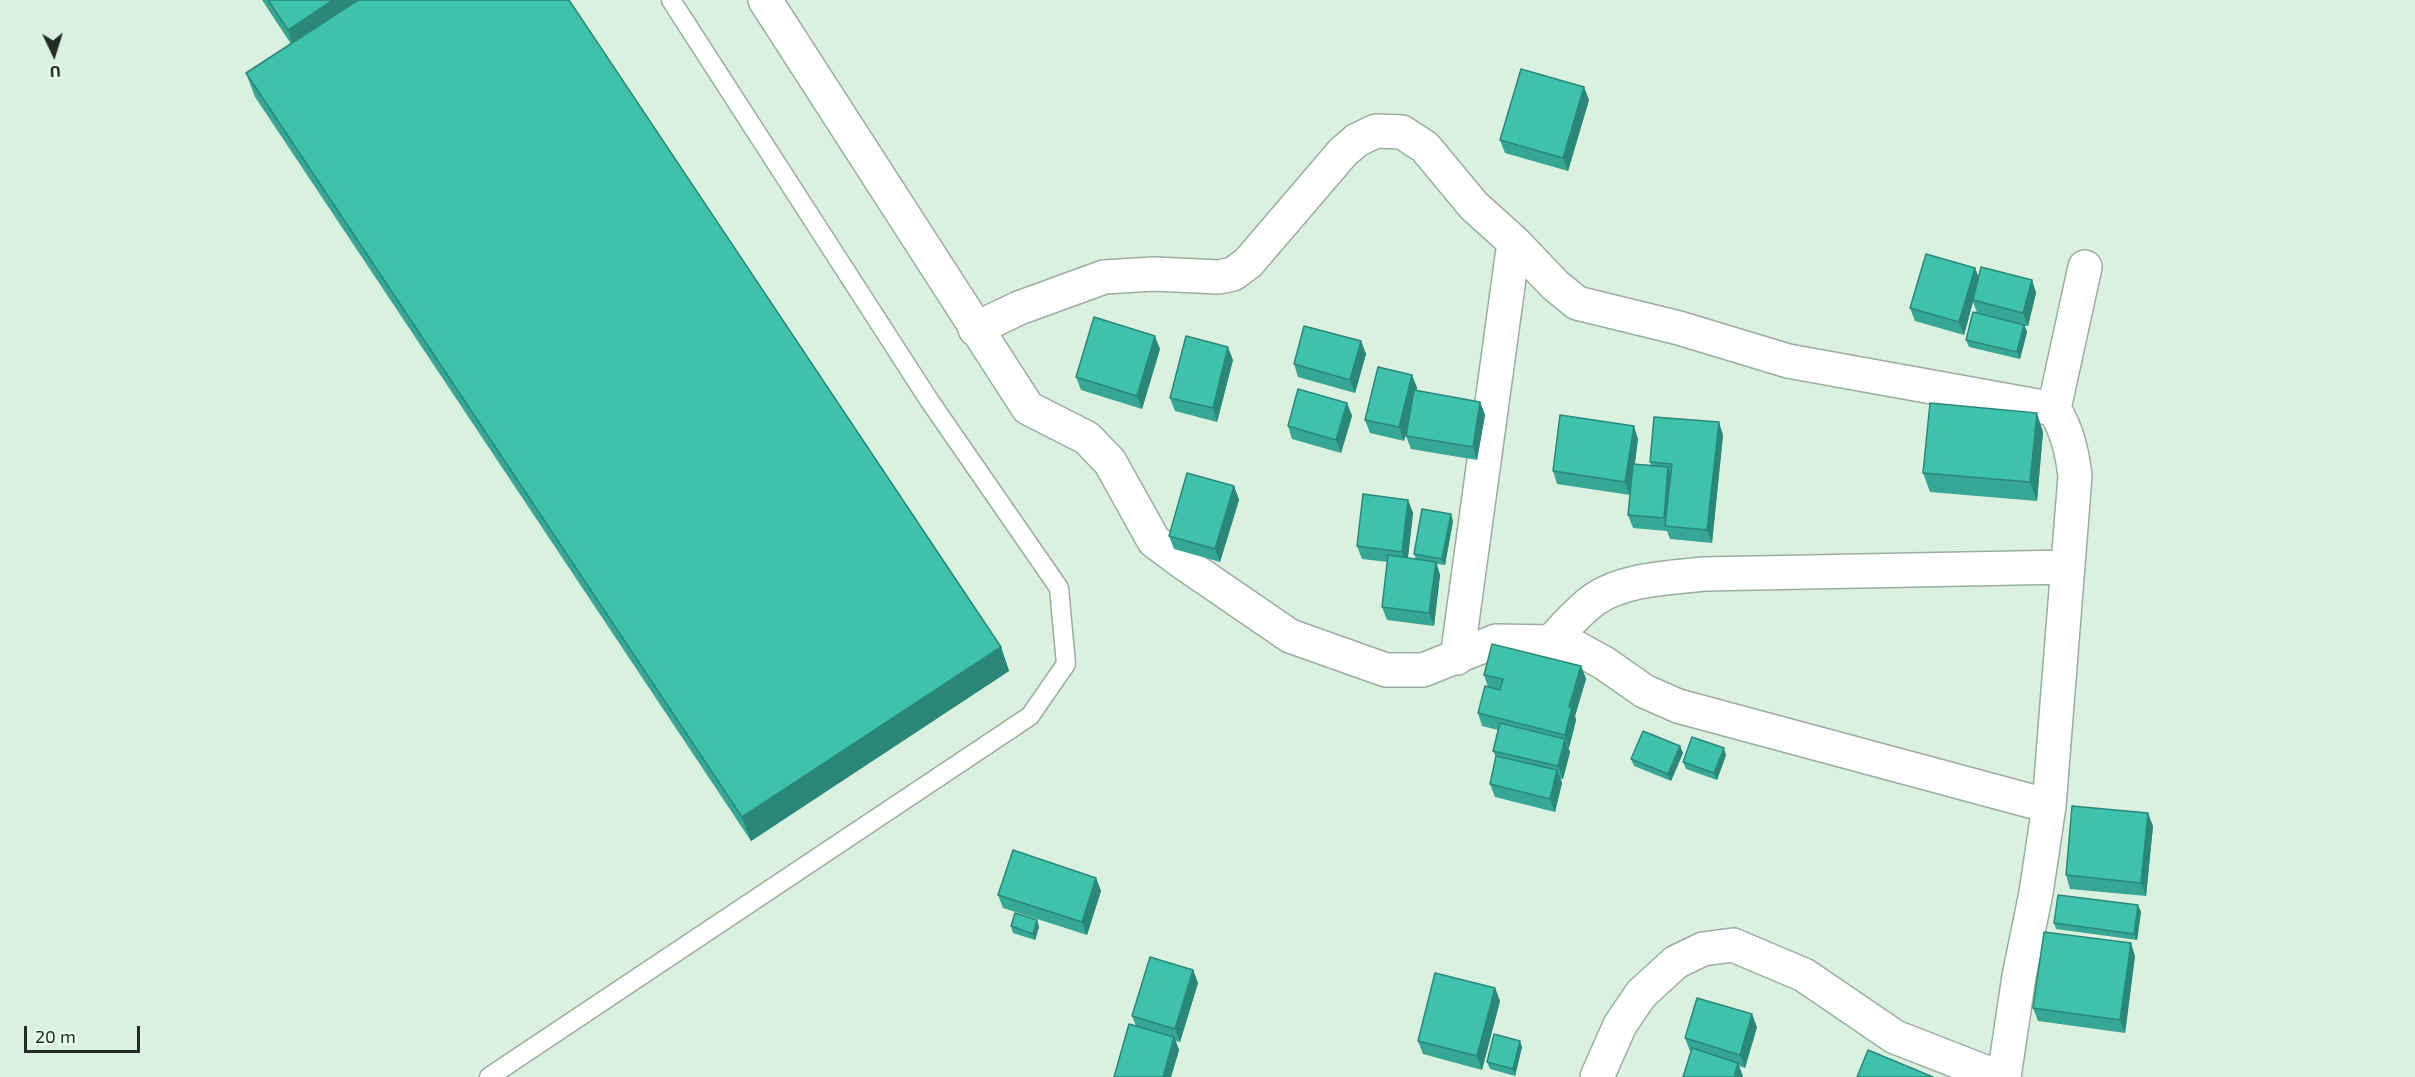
<!DOCTYPE html>
<html>
<head>
<meta charset="utf-8">
<style>
  body { margin:0 }
  #map { position:relative; width:2415px; height:1077px; overflow:hidden; background:#dbf1df; font-family:"Exo 2",sans-serif }
  canvas { display:block }
  .north { position:absolute; left:24px; top:24px; width:60px; height:60px; -webkit-text-stroke:4px #e9feec; paint-order:stroke; rotate:176deg; font-size:16px; font-weight:700; line-height:24px; text-align:center; color:#232b24 }
  .north::after { content:''; display:block; margin:auto; width:21px; height:27px; background:#232b24; clip-path:polygon(50% 0,100% 100%,50% 72%,0 100%) }
  .scale { position:absolute; left:24px; top:1026px; width:116px; height:27px; box-sizing:border-box; border:3px solid #232b24; border-top:0; padding-left:8px; font-size:18px; line-height:21px; white-space:nowrap; color:#232b24; -webkit-text-stroke:4px #e9feec; paint-order:stroke }
</style>
</head>
<body>
<div id="map">
<canvas width="2415" height="1077"></canvas>
<div class="north">U</div>
<div class="scale">20 m</div>
</div>
<script>
const ctx = document.querySelector('canvas').getContext('2d');
ctx.lineJoin = 'round';
function strokePath(path, color, width, dash) {
  ctx.strokeStyle = color;
  ctx.lineWidth = width;
  ctx.lineCap = dash ? 'butt' : 'round';
  ctx.setLineDash(dash || []);
  ctx.stroke(path);
}
function fill(path, color) {
  ctx.fillStyle = color;
  ctx.fill(path, 'evenodd');
}
const service = new Path2D(`
  M 489,1077 L 1030,716 L 1066,664 L 1059,588 L 929,400 L 671,0`);
const minor = new Path2D(`
  M 765,0 L 1028,408 L 1087,438 L 1110,462 L 1154,541 L 1185,564 L 1290,636 L 1386,670 L 1423,670 L 1496,641 L 1551,642 L 1575,647 L 1604,663 L 1644,691 L 1678,706 L 2049,806
  M 975,329 L 1019,308 L 1104,277 L 1154,274 L 1219,277 L 1233,274 L 1248,263 L 1343,152 L 1357,140 L 1376,131 L 1402,132 L 1425,147 L 1474,206 L 1514,242 L 1555,285 L 1577,303 L 1679,328 L 1788,361 L 2054,409
  M 1551,642 C 1565,627 1578,611 1595,599 C 1625,579 1669,578 1704,574 L 2068,567
  M 1457,658 L 1514,242
  M 1597,1077 L 1620,1025 L 1641,994 L 1676,962 L 1703,949 L 1733,945 L 1804,975 L 1895,1037 L 1998,1077
  M 2004,1077 L 2019,976 L 2036,893 L 2049,806 L 2075,476 C 2072,451 2067,430 2054,409 L 2085,267`);
strokePath(service, '#9aae9d', 21);
strokePath(minor, '#9aae9d', 36);
strokePath(service, '#fff', 18);
strokePath(minor, '#fff', 33);
fill(new Path2D(`
  M 262,0 L 569,0 L 1001,647 L 1009,671 L 751,841 L 255,97 L 246,73 L 291,44 Z
  M 1589,100 L 1568,171 L 1505,153 L 1500,140 Z
  M 1975,268 L 1979,278 L 2032,280 L 2036,293 L 2028,326 L 2025,326 L 2027,332 L 2020,359 L 1969,347 L 1966,340 L 1977,313 L 1973,302 L 1964,335 L 1915,321 L 1910,308 Z
  M 1361,341 L 1366,354 L 1355,393 L 1298,377 L 1294,364 Z
  M 1160,349 L 1142,409 L 1081,390 L 1076,377 Z
  M 1233,360 L 1217,422 L 1175,411 L 1170,398 Z
  M 1412,375 L 1417,388 L 1416,391 L 1480,402 L 1485,415 L 1477,460 L 1411,449 L 1406,436 L 1409,421 L 1404,441 L 1370,433 L 1365,420 Z
  M 1347,403 L 1352,416 L 1341,453 L 1292,439 L 1288,426 Z
  M 2043,432 L 2037,501 L 1930,492 L 1923,473 Z
  M 1723,435 L 1712,543 L 1670,539 L 1667,531 L 1633,528 L 1628,515 L 1630,495 L 1557,484 L 1553,471 L 1638,439 L 1635,464 L 1651,465 L 1650,462 Z
  M 1234,486 L 1239,500 L 1220,562 L 1174,549 L 1169,536 Z
  M 1408,500 L 1413,513 L 1408,558 L 1416,559 L 1414,554 L 1453,521 L 1445,565 L 1437,564 L 1440,575 L 1434,626 L 1387,620 L 1382,607 L 1388,562 L 1362,559 L 1357,546 Z
  M 1581,666 L 1586,679 L 1575,716 L 1576,720 L 1569,748 L 1568,747 L 1570,752 L 1563,779 L 1561,779 L 1562,783 L 1555,812 L 1495,797 L 1490,784 L 1496,757 L 1493,751 L 1498,730 L 1482,726 L 1478,713 L 1488,687 L 1484,675 Z
  M 1680,746 L 1683,753 L 1671,781 L 1634,766 L 1631,759 Z
  M 1726,755 L 1717,780 L 1686,769 L 1683,762 Z
  M 2153,826 L 2146,896 L 2070,889 L 2066,875 Z
  M 1096,878 L 1101,891 L 1087,935 L 1003,908 L 998,895 Z
  M 2138,905 L 2141,912 L 2137,940 L 2056,929 L 2054,923 Z
  M 1037,920 L 1039,927 L 1035,940 L 1013,933 L 1011,926 Z
  M 2135,956 L 2125,1033 L 2038,1021 L 2033,1008 Z
  M 1193,970 L 1198,983 L 1180,1042 L 1176,1041 L 1179,1050 L 1171,1077 L 1114,1077 L 1136,1026 L 1132,1016 Z
  M 1495,988 L 1500,1001 L 1482,1070 L 1423,1054 L 1418,1041 Z
  M 1757,1027 L 1745,1068 L 1739,1066 L 1742,1077 L 1683,1077 L 1691,1052 L 1690,1051 L 1685,1038 Z
  M 1522,1047 L 1515,1076 L 1490,1069 L 1487,1062 Z`), '#35a794');
fill(new Path2D(`
  M 333,0 L 368,0 L 294,49 L 288,30 Z
  M 1584,87 L 1589,100 L 1568,171 L 1563,158 Z
  M 1975,268 L 1980,281 L 1973,300 L 1973,302 L 1964,335 L 1959,322 Z
  M 2032,280 L 2036,293 L 2028,326 L 2023,313 Z
  M 2024,325 L 2027,332 L 2020,359 L 2017,352 Z
  M 1155,336 L 1160,349 L 1142,409 L 1137,396 Z
  M 1361,341 L 1366,354 L 1355,393 L 1350,380 Z
  M 1228,347 L 1233,360 L 1217,422 L 1213,408 Z
  M 1412,375 L 1417,388 L 1404,441 L 1399,427 Z
  M 1480,402 L 1485,415 L 1477,460 L 1473,447 Z
  M 1347,403 L 1352,416 L 1341,453 L 1336,440 Z
  M 2037,413 L 2043,432 L 2037,501 L 2030,482 Z
  M 1719,422 L 1723,435 L 1712,543 L 1707,530 Z
  M 1634,426 L 1638,439 L 1630,495 L 1625,482 Z
  M 1668,467 L 1673,480 L 1667,526 L 1664,518 Z
  M 1234,486 L 1239,500 L 1220,562 L 1215,549 Z
  M 1408,500 L 1413,513 L 1407,565 L 1402,552 Z
  M 1451,514 L 1453,521 L 1445,565 L 1442,559 Z
  M 1436,562 L 1440,575 L 1434,626 L 1429,613 Z
  M 1001,647 L 1009,671 L 751,841 L 742,817 Z
  M 1581,666 L 1586,679 L 1575,716 L 1576,720 L 1569,748 L 1565,735 L 1569,707 Z
  M 1565,739 L 1570,752 L 1563,779 L 1558,766 Z
  M 1680,746 L 1683,753 L 1671,781 L 1668,774 Z
  M 1724,748 L 1726,755 L 1717,780 L 1714,773 Z
  M 1557,770 L 1562,783 L 1555,812 L 1550,799 Z
  M 2148,813 L 2153,826 L 2146,896 L 2141,883 Z
  M 1096,878 L 1101,891 L 1087,935 L 1082,922 Z
  M 2138,905 L 2141,912 L 2137,940 L 2134,934 Z
  M 1037,920 L 1039,927 L 1035,940 L 1033,934 Z
  M 2131,943 L 2135,956 L 2125,1033 L 2120,1020 Z
  M 1193,970 L 1198,983 L 1180,1042 L 1175,1029 Z
  M 1495,988 L 1500,1001 L 1482,1070 L 1477,1056 Z
  M 1752,1014 L 1757,1027 L 1745,1068 L 1740,1055 Z
  M 1174,1037 L 1179,1050 L 1171,1077 L 1163,1077 Z
  M 1520,1041 L 1522,1047 L 1515,1076 L 1513,1069 Z
  M 1738,1063 L 1743,1076 L 1742,1077 L 1734,1077 Z`), '#2b8878');
const building = new Path2D(`
  M 268,0 L 333,0 L 288,30 Z
  M 358,0 L 569,0 L 1001,647 L 742,817 L 246,73 Z
  M 1521,69 L 1584,87 L 1563,158 L 1500,140 Z
  M 1926,254 L 1975,268 L 1959,322 L 1910,308 Z
  M 1981,267 L 2032,280 L 2023,313 L 1973,300 Z
  M 1973,312 L 2024,325 L 2017,352 L 1966,340 Z
  M 1094,317 L 1155,336 L 1137,396 L 1076,377 Z
  M 1304,326 L 1361,341 L 1350,380 L 1294,364 Z
  M 1186,336 L 1228,347 L 1213,408 L 1170,398 Z
  M 1378,367 L 1412,375 L 1399,427 L 1365,420 Z
  M 1298,389 L 1347,403 L 1336,440 L 1288,426 Z
  M 1414,390 L 1480,402 L 1473,447 L 1406,436 Z
  M 1930,403 L 2037,413 L 2030,482 L 1923,473 Z
  M 1560,415 L 1634,426 L 1625,482 L 1553,471 Z
  M 1654,417 L 1719,422 L 1707,530 L 1665,526 L 1672,464 L 1650,462 Z
  M 1633,464 L 1668,467 L 1664,518 L 1628,515 Z
  M 1187,473 L 1234,486 L 1215,549 L 1169,536 Z
  M 1363,494 L 1408,500 L 1402,552 L 1357,546 Z
  M 1422,509 L 1451,514 L 1442,559 L 1414,554 Z
  M 1388,555 L 1436,562 L 1429,613 L 1382,607 Z
  M 1492,644 L 1581,666 L 1569,707 L 1572,707 L 1565,735 L 1478,713 L 1485,686 L 1500,690 L 1503,679 L 1484,675 Z
  M 1500,723 L 1565,739 L 1558,766 L 1493,751 Z
  M 1643,731 L 1680,746 L 1668,774 L 1631,759 Z
  M 1692,737 L 1724,748 L 1714,773 L 1683,762 Z
  M 1496,756 L 1557,770 L 1550,799 L 1490,784 Z
  M 2072,806 L 2148,813 L 2141,883 L 2066,875 Z
  M 1013,850 L 1096,878 L 1082,922 L 998,895 Z
  M 2058,895 L 2138,905 L 2134,934 L 2054,923 Z
  M 1015,913 L 1037,920 L 1033,934 L 1011,926 Z
  M 2044,932 L 2131,943 L 2120,1020 L 2033,1008 Z
  M 1150,957 L 1193,970 L 1175,1029 L 1132,1016 Z
  M 1435,973 L 1495,988 L 1477,1056 L 1418,1041 Z
  M 1697,998 L 1752,1014 L 1740,1055 L 1685,1038 Z
  M 1129,1024 L 1174,1037 L 1163,1077 L 1114,1077 Z
  M 1494,1034 L 1520,1041 L 1513,1069 L 1487,1062 Z
  M 1692,1048 L 1738,1063 L 1734,1077 L 1683,1077 Z
  M 1868,1050 L 1933,1077 L 1857,1077 Z`);
fill(building, '#3ec2ac');
strokePath(building, '#2b8878', 1.5);
</script>
</body>
</html>
